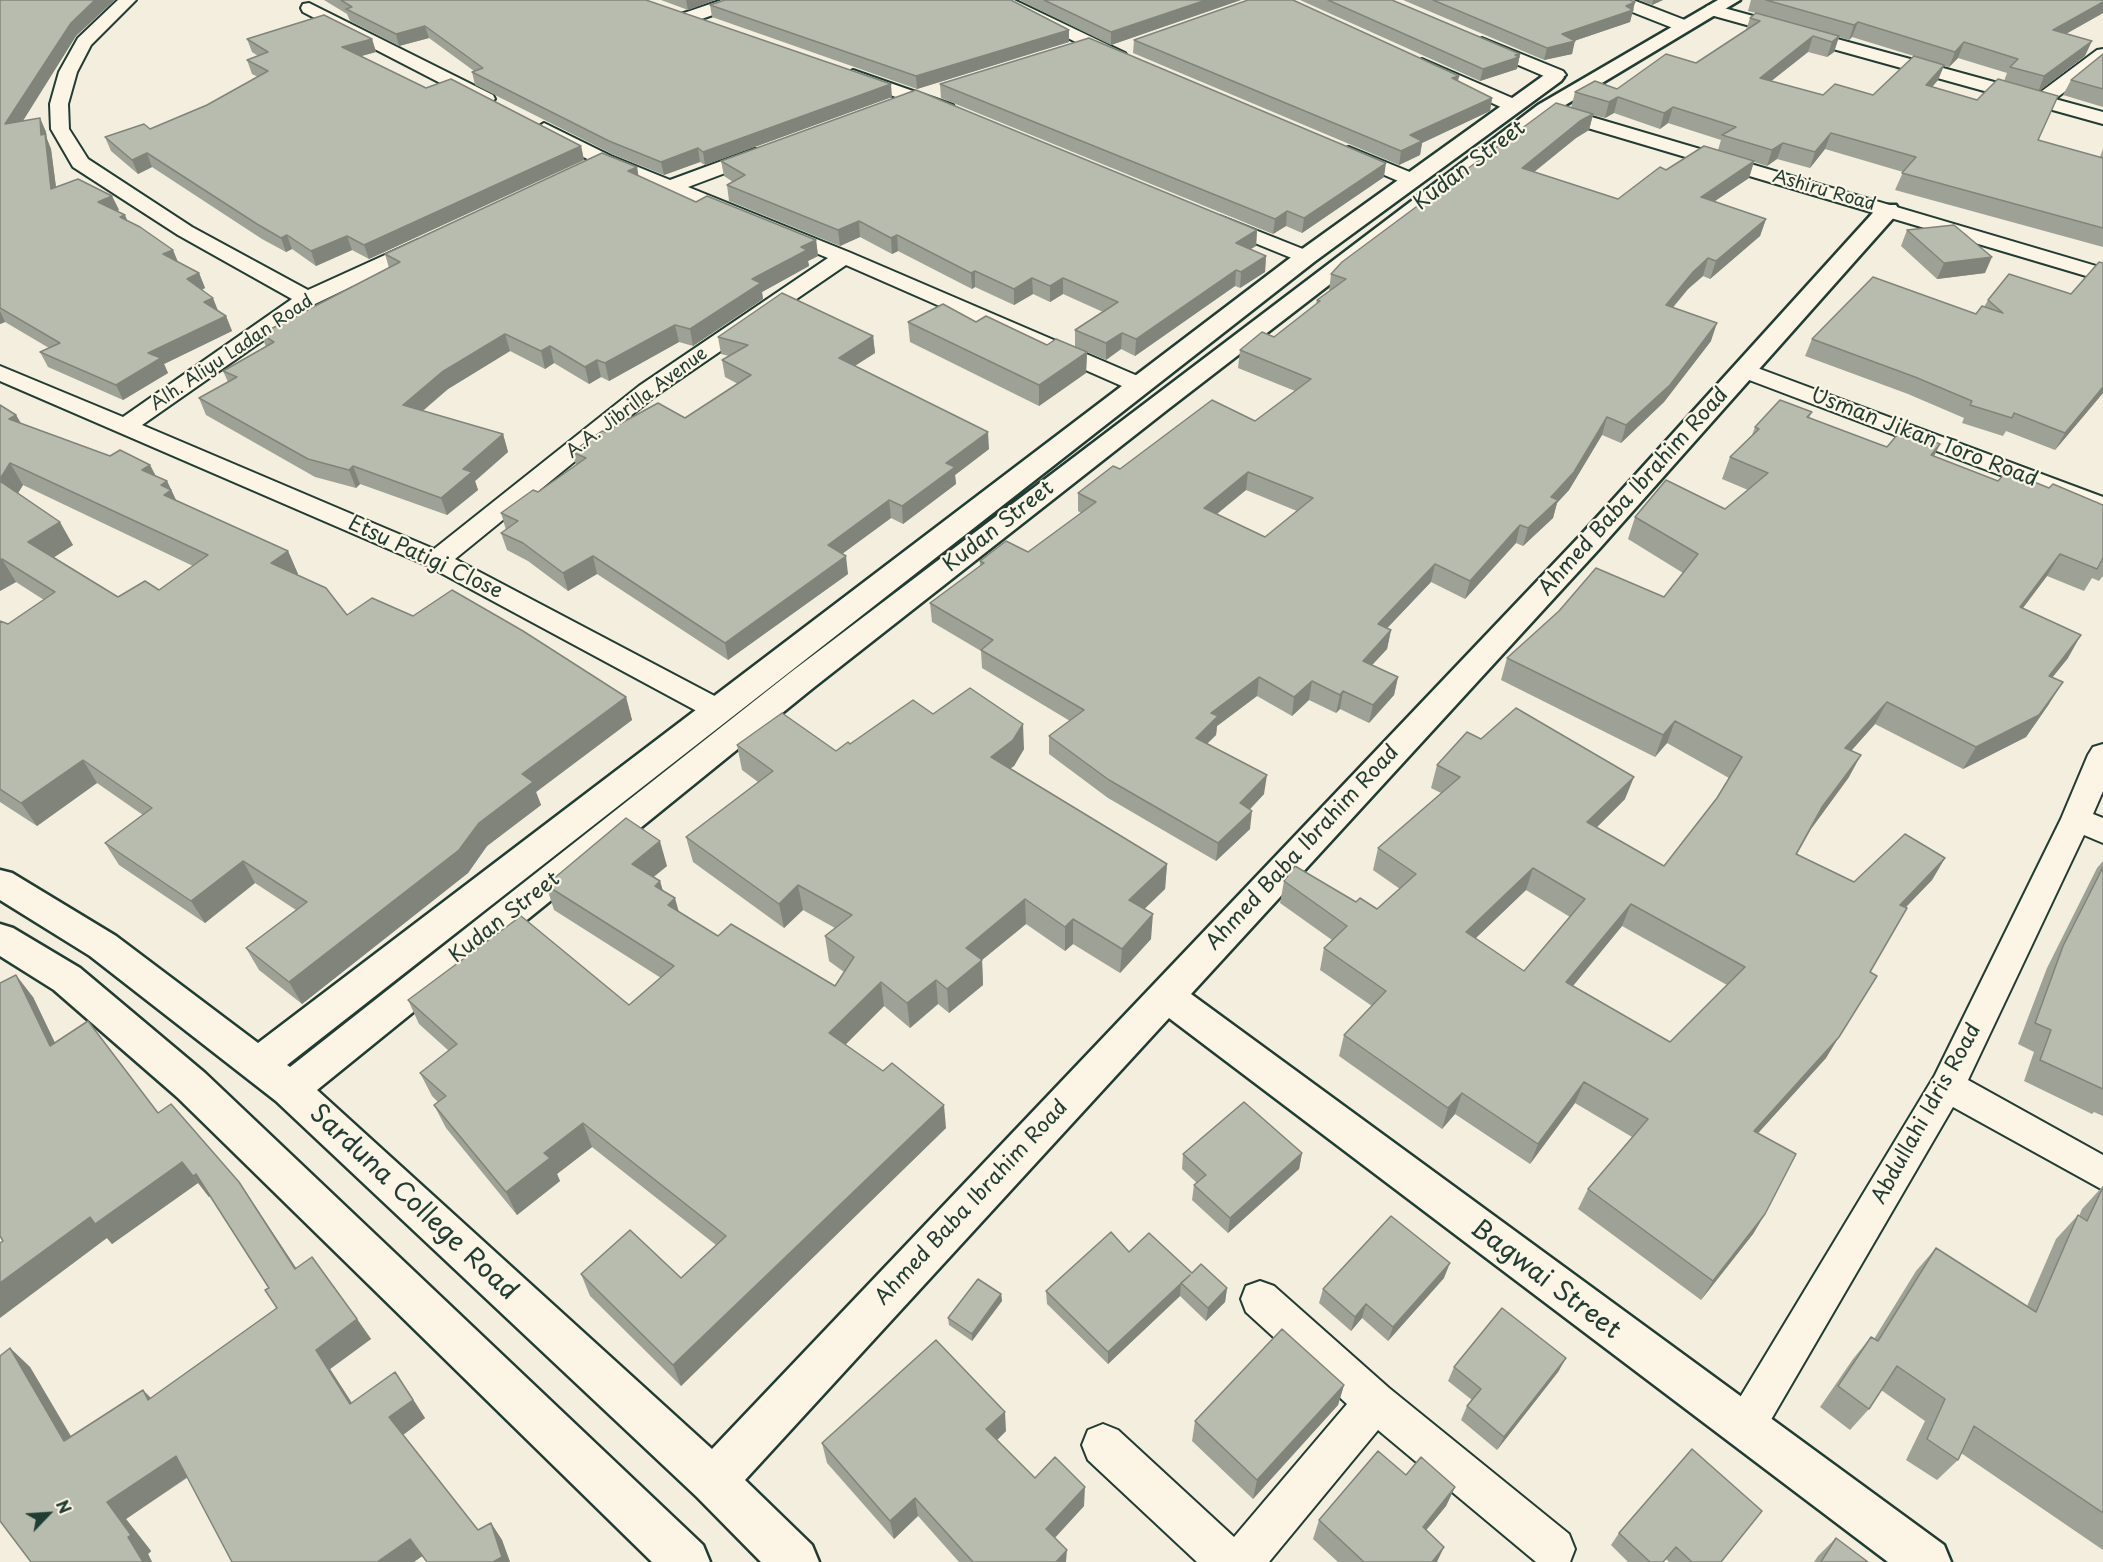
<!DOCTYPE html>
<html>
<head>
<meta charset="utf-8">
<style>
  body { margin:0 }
  #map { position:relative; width:2103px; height:1562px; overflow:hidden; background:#f3eede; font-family:"Playpen Sans",sans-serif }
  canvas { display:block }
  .north { position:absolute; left:18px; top:1484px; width:60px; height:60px; -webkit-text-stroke:4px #fcf5e5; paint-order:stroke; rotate:65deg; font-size:16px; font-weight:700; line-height:24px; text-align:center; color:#1f3d34 }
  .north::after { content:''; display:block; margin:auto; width:21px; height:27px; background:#1f3d34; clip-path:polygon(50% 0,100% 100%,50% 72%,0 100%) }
</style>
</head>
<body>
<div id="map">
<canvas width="2103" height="1562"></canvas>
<div class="north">N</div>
</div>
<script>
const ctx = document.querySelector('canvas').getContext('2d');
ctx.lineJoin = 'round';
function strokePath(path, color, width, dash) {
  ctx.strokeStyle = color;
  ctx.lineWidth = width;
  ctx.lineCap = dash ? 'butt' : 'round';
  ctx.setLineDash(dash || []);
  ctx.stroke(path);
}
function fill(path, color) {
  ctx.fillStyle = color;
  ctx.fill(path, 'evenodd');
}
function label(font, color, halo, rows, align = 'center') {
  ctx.font = font + ' "Playpen Sans",sans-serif';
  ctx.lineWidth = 4.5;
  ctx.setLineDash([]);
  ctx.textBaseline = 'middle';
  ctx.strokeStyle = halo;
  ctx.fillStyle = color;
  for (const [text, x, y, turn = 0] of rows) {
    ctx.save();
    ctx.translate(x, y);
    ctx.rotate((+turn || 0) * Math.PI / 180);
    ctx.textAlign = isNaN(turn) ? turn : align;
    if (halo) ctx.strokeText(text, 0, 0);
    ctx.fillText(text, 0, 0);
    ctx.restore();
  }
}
const minor = new Path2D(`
  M 118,0 L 136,0 L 91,45 L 77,72 L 68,104 L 69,129 L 88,159 L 192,227 L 308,290 L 418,240 L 432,240 L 435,244 L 432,248 L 315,304 L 142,425 L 434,549 L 639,386 L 828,258 L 597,164 L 537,133 L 535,129 L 544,123 L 611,156 L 670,180 L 754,149 L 768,149 L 771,153 L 768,157 L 688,187 L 851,253 L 1147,380 L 1151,385 L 1147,390 L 1131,390 L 846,265 L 655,396 L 455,559 L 726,702 L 730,709 L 726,716 L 716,719 L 706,716 L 428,566 L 0,381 L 0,366 L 123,417 L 292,299 L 178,235 L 73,167 L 51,129 L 50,104 L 59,72 L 78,38 Z
  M 722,0 L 746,0 L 744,4 L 693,22 L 687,23 L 678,18 L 681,14 Z
  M 993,0 L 1014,0 L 1125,53 L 1128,57 L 1125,61 L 1113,61 Z
  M 1610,0 L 1633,0 L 1690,22 L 1693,26 L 1690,30 L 1678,30 L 1612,4 Z
  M 309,3 L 493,95 L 495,99 L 486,105 L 479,103 L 303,12 L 301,8 L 303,4 Z
  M 1713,5 L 2038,94 L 2097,50 L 2103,49 L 2103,63 L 2055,99 L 2103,112 L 2103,124 L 1707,14 L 1705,10 L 1707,6 Z
  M 1482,38 L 1563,71 L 1566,75 L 1557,80 L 1551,79 L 1476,47 L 1473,43 Z
  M 1422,59 L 1519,101 L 1521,105 L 1519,109 L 1505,109 L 1416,68 L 1413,64 Z
  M 853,70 L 953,105 L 955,109 L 946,115 L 939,113 L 847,79 L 844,75 Z
  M 1551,105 L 2103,268 L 2103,281 L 1544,115 L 1542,111 Z
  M 1349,147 L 1417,175 L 1420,179 L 1417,183 L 1403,183 L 1342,157 L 1339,153 L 1342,149 Z
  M 1220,216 L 1313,253 L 1317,257 L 1313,261 L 1299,261 L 1213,226 L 1210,222 L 1213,218 Z
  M 1744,363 L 2103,497 L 2103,514 L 1736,375 L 1732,370 L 1736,365 Z
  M 2103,744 L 2103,791 L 2093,814 L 2103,818 L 2103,843 L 2084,835 L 1968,1080 L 2103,1155 L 2103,1190 L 1953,1107 L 1758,1442 L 1744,1448 L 1730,1442 L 1724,1428 L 1730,1414 L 1935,1075 L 2061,819 L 2088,755 L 2093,747 Z
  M 1260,1281 L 1274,1286 L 1389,1388 L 1569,1534 L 1575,1549 L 1570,1562 L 1536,1562 L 1378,1430 L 1269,1562 L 1197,1562 L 1088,1460 L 1082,1445 L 1088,1430 L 1103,1424 L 1118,1430 L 1234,1537 L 1347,1404 L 1246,1312 L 1241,1299 L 1246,1286 Z`);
const tertiary = new Path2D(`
  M 1718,0 L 1740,0 L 1552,113 L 1167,410 L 813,688 L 317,1090 L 712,1449 L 1580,536 L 1880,205 L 1896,205 L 1899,210 L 1896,215 L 1600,548 L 1191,994 L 1944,1545 L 1951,1562 L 1888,1562 L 1169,1018 L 745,1480 L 812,1545 L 819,1562 L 761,1562 L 697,1497 L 276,1101 L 90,956 L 0,900 L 0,870 L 12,873 L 116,936 L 258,1043 L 1298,252 L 1547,73 L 1561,73 L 1564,77 L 1561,81 L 1314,262 L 287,1065 L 290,1067 L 791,672 L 1538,105 Z
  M 0,924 L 13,928 L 80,968 L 205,1073 L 703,1545 L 710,1562 L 652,1562 L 177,1097 L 54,990 L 0,956 Z`);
strokePath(minor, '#1f3d34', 4);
strokePath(tertiary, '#1f3d34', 5);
fill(minor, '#fcf5e5');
fill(tertiary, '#fcf5e5');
fill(new Path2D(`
  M 0,0 L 76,36 L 23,121 L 40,118 L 46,132 L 47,139 L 51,149 L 56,187 L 112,196 L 119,210 L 117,211 L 128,221 L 173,250 L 178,262 L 199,273 L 205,288 L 202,290 L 219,312 L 226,316 L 232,331 L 164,364 L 168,373 L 123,400 L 48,367 L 40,352 L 49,348 L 5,322 L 0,324 Z
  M 324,0 L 646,0 L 892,97 L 705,165 L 700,162 L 664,175 L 612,154 L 475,85 L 472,72 L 474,71 L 429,38 L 399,46 L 350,21 L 347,14 Z
  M 661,0 L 715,0 L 688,10 Z
  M 1019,0 L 1241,0 L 1111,45 Z
  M 1300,0 L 1392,0 L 1520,54 L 1517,69 L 1480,81 Z
  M 1403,0 L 1630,0 L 1635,2 L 1630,22 L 1574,41 L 1572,54 L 1544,60 Z
  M 1639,0 L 1663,0 L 1652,5 Z
  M 1751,0 L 2103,0 L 2103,13 L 2066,34 L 2085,56 L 2039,91 L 2038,140 L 2100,157 L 2103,149 L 2103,247 L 1895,190 L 1903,172 L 1825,149 L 1810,168 L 1777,159 L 1767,166 L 1754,162 L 1749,178 L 1714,201 L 1766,219 L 1760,236 L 1710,279 L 1703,276 L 1688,289 L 1673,307 L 1711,341 L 1664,402 L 1621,443 L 1602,435 L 1569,490 L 1557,503 L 1553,518 L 1523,546 L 1516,543 L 1465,599 L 1431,582 L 1387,628 L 1391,630 L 1387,649 L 1372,665 L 1398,677 L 1394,695 L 1369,723 L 1340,709 L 1336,713 L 1309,700 L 1292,716 L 1257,696 L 1217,726 L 1216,735 L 1207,744 L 1264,794 L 1250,809 L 1250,829 L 1216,861 L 1108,798 L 1049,754 L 1049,736 L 1070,721 L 982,668 L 981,651 L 932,622 L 930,603 L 980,566 L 980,561 L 1028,552 L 1081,513 L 1078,511 L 1078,493 L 1120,469 L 1255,421 L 1295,391 L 1238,368 L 1240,350 L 1274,337 L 1316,304 L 1317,300 L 1329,291 L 1331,274 L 1571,108 L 1575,92 L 1617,89 L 1696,63 L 1746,30 L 1750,18 L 1756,13 L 1748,11 ZM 1839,37 L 1849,40 L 1852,37 L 1917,57 L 1873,95 L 1823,95 L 1771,81 L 1808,52 L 1827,57 L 1834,52 ZM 1958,58 L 2007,73 L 2004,81 L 1977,100 L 1932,87 L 1938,80 L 1944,66 L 1949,67 ZM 1614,113 L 1660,129 L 1668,123 L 1721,140 L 1718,150 L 1618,199 L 1534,172 L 1576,138 L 1589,130 L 1593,115 L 1605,118 ZM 1246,490 L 1297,511 L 1265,537 L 1217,514 Z
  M 710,5 L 1069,42 L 917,89 L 712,17 Z
  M 247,39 L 372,39 L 376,52 L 361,56 L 426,88 L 581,146 L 584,160 L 369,259 L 352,250 L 316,266 L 292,249 L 286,252 L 262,239 L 152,167 L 138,174 L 111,151 L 105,137 L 150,129 L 207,105 L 258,77 L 252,74 L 247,60 L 258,56 L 252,52 Z
  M 1134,40 L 1459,76 L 1458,81 L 1492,98 L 1490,111 L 1422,143 L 1420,155 L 1399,165 L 1133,53 Z
  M 2103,54 L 2103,107 L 2063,95 L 2071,80 Z
  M 940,84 L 1384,177 L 1302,233 L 1286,226 L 1273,234 L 941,98 Z
  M 721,161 L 1257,230 L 1256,246 L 1250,249 L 1266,256 L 1265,272 L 1240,288 L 1235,286 L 1135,356 L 1121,349 L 1106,360 L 1075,347 L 1075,330 L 1103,312 L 1063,294 L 1050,302 L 1033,294 L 1014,305 L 975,287 L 972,289 L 898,251 L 892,254 L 860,237 L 840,246 L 729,201 L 727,185 L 733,182 L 724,176 Z
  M 637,167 L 638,176 L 696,202 L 816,240 L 818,256 L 808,261 L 809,266 L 762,292 L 763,299 L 693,346 L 679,342 L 609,381 L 601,377 L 589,384 L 554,363 L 545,369 L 510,351 L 448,389 L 423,411 L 503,434 L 508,452 L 475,481 L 478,490 L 447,515 L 360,484 L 356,488 L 315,477 L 206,415 L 199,398 L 228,382 L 223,371 L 266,347 L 261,334 L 389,268 L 385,254 Z
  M 1907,230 L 1985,273 L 1937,279 L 1901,246 Z
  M 2071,294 L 2103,393 L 2055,450 L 2006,431 L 2003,436 L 1962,423 L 1964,418 L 1908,394 L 1805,356 L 1812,339 L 1976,314 L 1984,307 L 1988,300 Z
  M 908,322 L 976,322 L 1047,345 L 1087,352 L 1086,373 L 1039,406 L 910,342 Z
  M 873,336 L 875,353 L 855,366 L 989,449 L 955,475 L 956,484 L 903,524 L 891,518 L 842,554 L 848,574 L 728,660 L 597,574 L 568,591 L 528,561 L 507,550 L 501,533 L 506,530 L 501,513 L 538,492 L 576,465 L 572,452 L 605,432 L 685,418 L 738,384 L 725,377 L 722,360 L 729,356 L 721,354 L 718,337 Z
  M 0,405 L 16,415 L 21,423 L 110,456 L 150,465 L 156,476 L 167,481 L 176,500 L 288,551 L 298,574 L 296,575 L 347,615 L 413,616 L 626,697 L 632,720 L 536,792 L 541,805 L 487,846 L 468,873 L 302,1004 L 259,970 L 246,948 L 296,910 L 255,883 L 205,923 L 119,865 L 105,843 L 143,815 L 97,783 L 37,826 L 0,802 L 0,621 L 8,624 L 44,600 L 16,582 L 0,591 ZM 23,485 L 193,566 L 159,590 L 118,597 L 54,557 L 73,545 L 18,493 Z
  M 1812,412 L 1809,418 L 1887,447 L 1940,444 L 1934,456 L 1998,481 L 2049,488 L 2103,505 L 2103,576 L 2099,581 L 2092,578 L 2084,591 L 2047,576 L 2023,608 L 2068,658 L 2052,677 L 2049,704 L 2026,737 L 1963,769 L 1875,724 L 1851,751 L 1849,777 L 1811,829 L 1797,854 L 1854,882 L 1945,858 L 1932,880 L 1905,907 L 1870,972 L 1826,1058 L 1758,1133 L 1765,1214 L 1753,1234 L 1701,1300 L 1578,1209 L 1588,1189 L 1632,1137 L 1575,1103 L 1530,1164 L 1455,1114 L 1442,1129 L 1339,1056 L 1344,1035 L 1372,1006 L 1320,970 L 1324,948 L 1332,940 L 1280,903 L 1284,881 L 1356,902 L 1377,909 L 1400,889 L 1373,870 L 1378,848 L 1441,793 L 1431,788 L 1437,765 L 1481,739 L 1625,799 L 1597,827 L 1664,866 L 1717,798 L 1729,778 L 1667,743 L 1655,757 L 1501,680 L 1507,658 L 1664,597 L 1683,573 L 1628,539 L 1635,517 L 1725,509 L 1748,490 L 1722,479 L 1730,457 L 1752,435 L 1755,427 ZM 1526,890 L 1570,917 L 1524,971 L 1476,938 ZM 1622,926 L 1727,985 L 1670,1042 L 1573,986 Z
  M 933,714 L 1024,749 L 1014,766 L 1010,768 L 1167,864 L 1165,889 L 1144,909 L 1151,939 L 1120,973 L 1073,944 L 1065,951 L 1026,924 L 982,960 L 983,985 L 949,1013 L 938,1004 L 910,1028 L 884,1006 L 845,1045 L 946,1128 L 681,1386 L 590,1296 L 581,1274 L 681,1278 L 716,1245 L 592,1147 L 557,1174 L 560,1181 L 517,1215 L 446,1128 L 434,1105 L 438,1102 L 432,1096 L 420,1073 L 449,1051 L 419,1024 L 408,1000 L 629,1005 L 661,978 L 554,910 L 546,885 L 667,866 L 653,877 L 660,881 L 663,891 L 679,912 L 718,936 L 835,986 L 844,972 L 829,961 L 825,936 L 835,928 L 803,910 L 784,928 L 693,862 L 686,837 L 758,782 L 742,770 L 737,745 L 836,751 L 850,744 Z
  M 2103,861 L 2103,1116 L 2094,1112 L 2092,1114 L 2024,1081 L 2034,1052 L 2018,1044 L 2047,968 L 2097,868 Z
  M 33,997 L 55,1043 L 158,1113 L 253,1203 L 296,1268 L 357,1319 L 371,1339 L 330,1369 L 352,1403 L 408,1391 L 425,1418 L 403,1435 L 478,1530 L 491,1523 L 502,1540 L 510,1562 L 427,1562 L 423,1556 L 187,1478 L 126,1519 L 151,1551 L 148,1554 L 152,1562 L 31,1562 L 10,1348 L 30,1367 L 71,1436 L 151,1398 L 277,1308 L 269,1288 L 210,1196 L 209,1197 L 198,1183 L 112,1244 L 107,1238 L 3,1241 Z
  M 1302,1153 L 1299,1169 L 1228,1233 L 1192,1200 L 1194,1185 L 1197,1183 L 1182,1169 L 1183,1154 Z
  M 2103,1186 L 2103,1550 L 1961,1453 L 1958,1460 L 1937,1480 L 1906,1460 L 1925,1421 L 1881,1390 L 1869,1409 L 1850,1430 L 1820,1407 L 1853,1359 L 1871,1337 L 1874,1339 L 1916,1271 L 1936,1248 L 2027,1306 L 2056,1239 L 2078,1215 L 2079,1216 L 2082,1209 Z
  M 1129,1252 L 1192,1273 L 1227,1288 L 1225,1302 L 1206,1321 L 1180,1296 L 1108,1364 L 1047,1304 L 1046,1291 Z
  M 1444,1278 L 1388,1341 L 1362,1318 L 1351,1331 L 1319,1303 L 1323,1289 Z
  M 1001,1294 L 1002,1301 L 972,1341 L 949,1325 L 948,1318 Z
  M 1566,1358 L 1558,1372 L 1497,1450 L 1461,1420 L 1467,1406 L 1472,1400 L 1448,1381 L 1454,1367 Z
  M 1344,1385 L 1338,1405 L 1253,1499 L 1192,1441 L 1195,1421 Z
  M 1006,1431 L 997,1440 L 1035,1478 L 1084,1506 L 1055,1538 L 1066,1562 L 959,1562 L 918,1516 L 894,1539 L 827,1463 L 822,1443 Z
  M 1692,1449 L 1721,1562 L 1669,1562 L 1666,1559 L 1663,1562 L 1628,1562 L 1611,1545 L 1619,1533 Z
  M 1406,1475 L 1455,1487 L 1446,1506 L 1426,1530 L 1437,1562 L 1338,1562 L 1313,1539 L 1319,1520 Z
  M 1836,1538 L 1868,1562 L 1814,1562 L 1818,1556 Z`), '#9ea296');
fill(new Path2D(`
  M 95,0 L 115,0 L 76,36 L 12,138 L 5,124 L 71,23 Z
  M 686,0 L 715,0 L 688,10 Z
  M 1206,0 L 1241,0 L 1111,45 L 1111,32 Z
  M 1653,0 L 1663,0 L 1652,5 Z
  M 1635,2 L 1630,22 L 1571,42 L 1575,41 L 1572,54 L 1544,60 L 1547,48 L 1562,34 Z
  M 2103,2 L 2103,13 L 2046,45 L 2053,30 Z
  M 1858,22 L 1852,37 L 1849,40 L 1854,25 Z
  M 425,26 L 429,38 L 399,46 L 396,34 Z
  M 1069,30 L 1069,42 L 917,89 L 916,76 Z
  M 1813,36 L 1808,52 L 1755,94 L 1760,78 Z
  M 1839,36 L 1834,52 L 1827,57 L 1832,42 Z
  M 372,39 L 376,52 L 347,60 L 342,47 Z
  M 2092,41 L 2085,56 L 2038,92 L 2044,76 Z
  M 1964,42 L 1958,58 L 1949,67 L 1955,52 Z
  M 1520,54 L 1517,69 L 1480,81 L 1483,69 Z
  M 1944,65 L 1938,80 L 1920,101 L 1926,85 Z
  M 1459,76 L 1456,89 L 1452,78 Z
  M 891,84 L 892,97 L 705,165 L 703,152 Z
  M 1618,97 L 1614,113 L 1605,118 L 1609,102 Z
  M 1492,98 L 1490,111 L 1422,143 L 1420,155 L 1399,165 L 1401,151 L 1410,135 Z
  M 1673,107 L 1668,123 L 1660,129 L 1664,113 Z
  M 1593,114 L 1589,130 L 1576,138 L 1518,185 L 1522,168 L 1580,121 Z
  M 40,118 L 46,132 L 47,139 L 51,149 L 58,203 L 51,189 L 41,135 Z
  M 1831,133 L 1825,149 L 1810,168 L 1815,152 Z
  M 1783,143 L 1777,159 L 1767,166 L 1772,150 Z
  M 581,146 L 584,160 L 369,259 L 364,245 Z
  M 698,148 L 700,162 L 664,175 L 661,162 Z
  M 147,153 L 152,167 L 138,174 L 132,160 Z
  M 1754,161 L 1749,178 L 1696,214 L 1701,197 Z
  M 1386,163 L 1384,177 L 1302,233 L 1304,218 Z
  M 637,167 L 640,184 L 628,171 Z
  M 112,196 L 119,210 L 105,216 L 98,202 Z
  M 1287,211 L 1286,226 L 1273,234 L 1275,219 Z
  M 125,215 L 131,229 L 120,217 Z
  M 1766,219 L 1760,236 L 1710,279 L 1716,261 Z
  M 859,221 L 860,237 L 840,246 L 838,230 Z
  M 1257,230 L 1256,246 L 1234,259 L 1236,243 Z
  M 287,235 L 292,249 L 286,252 L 281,238 Z
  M 897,235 L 898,251 L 892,254 L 891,238 Z
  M 347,236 L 352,250 L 316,266 L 311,251 Z
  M 816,240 L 818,256 L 808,261 L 809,266 L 762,292 L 763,299 L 693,346 L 690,329 L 752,279 L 801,247 Z
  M 173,250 L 179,265 L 163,254 Z
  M 1266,256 L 1265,272 L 1240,288 L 1241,272 Z
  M 1992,257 L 1985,273 L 1937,279 L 1944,263 Z
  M 1708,258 L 1703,276 L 1688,289 L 1661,322 L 1666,305 L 1693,272 Z
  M 1236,270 L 1235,286 L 1135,356 L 1136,339 Z
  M 975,271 L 975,287 L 972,289 L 971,273 Z
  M 199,273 L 205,288 L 193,294 L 187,279 Z
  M 1032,278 L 1033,294 L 1014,305 L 1014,289 Z
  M 1063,278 L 1063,294 L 1050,302 L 1050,286 Z
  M 213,298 L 219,313 L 204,302 Z
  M 0,311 L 5,322 L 0,324 Z
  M 226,316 L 232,331 L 164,364 L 168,373 L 123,400 L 116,385 L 148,353 Z
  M 1717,323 L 1711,341 L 1664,402 L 1621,443 L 1626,425 Z
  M 675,325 L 679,342 L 609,381 L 605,363 Z
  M 1122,333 L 1121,349 L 1106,360 L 1106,343 Z
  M 505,334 L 510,351 L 448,389 L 409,422 L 403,405 L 442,372 Z
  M 873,336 L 875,353 L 840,375 L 839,358 Z
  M 550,346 L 554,363 L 545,369 L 541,351 Z
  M 1087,352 L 1086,373 L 1039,406 L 1039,385 Z
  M 597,360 L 601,377 L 589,384 L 585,367 Z
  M 2103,387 L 2103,393 L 2055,450 L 2065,433 Z
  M 16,415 L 29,438 L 9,419 Z
  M 1607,417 L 1602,435 L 1569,490 L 1557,503 L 1553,518 L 1523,546 L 1528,528 L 1551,497 Z
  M 988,432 L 989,449 L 955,475 L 956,484 L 903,524 L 902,506 L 946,463 Z
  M 503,434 L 508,452 L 475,481 L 478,490 L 447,515 L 441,498 L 463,469 Z
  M 1940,444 L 1929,466 L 1931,455 Z
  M 10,463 L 23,485 L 12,503 L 0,482 L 0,479 Z
  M 150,465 L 161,487 L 142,470 Z
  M 353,466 L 360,484 L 356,488 L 349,470 Z
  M 1248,472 L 1246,490 L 1202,526 L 1204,508 Z
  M 167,481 L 182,513 L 175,518 L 161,485 Z
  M 889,500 L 891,518 L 831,562 L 828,545 Z
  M 60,522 L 73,545 L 42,565 L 28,542 Z
  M 1520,525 L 1516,543 L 1465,599 L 1470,581 Z
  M 288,551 L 298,574 L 281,586 L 271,563 Z
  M 2060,554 L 2047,576 L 2007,629 L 2020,607 Z
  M 593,556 L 597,574 L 568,591 L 563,573 Z
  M 846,556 L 848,574 L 728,660 L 725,643 Z
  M 2,559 L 16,582 L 0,591 L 0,560 Z
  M 1435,564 L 1431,582 L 1374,642 L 1378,624 Z
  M 1391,630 L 1387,649 L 1359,679 L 1363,661 Z
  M 2081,635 L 2068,658 L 2036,698 L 2049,676 Z
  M 1259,677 L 1257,696 L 1217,726 L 1216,735 L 1194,756 L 1196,738 L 1211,713 Z
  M 1398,677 L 1394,695 L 1369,723 L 1373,705 Z
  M 1312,681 L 1309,700 L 1292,716 L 1294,697 Z
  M 2063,682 L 2049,704 L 2026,737 L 1963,769 L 1976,747 Z
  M 1343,691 L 1340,709 L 1336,713 L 1340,695 Z
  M 626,697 L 632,720 L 536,792 L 541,805 L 487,846 L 468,873 L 302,1004 L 289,982 L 479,823 L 522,774 Z
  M 1887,702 L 1875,724 L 1834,770 L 1845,748 Z
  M 1675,721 L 1667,743 L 1655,757 L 1663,735 Z
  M 1023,724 L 1024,749 L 1014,766 L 992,782 L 991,757 Z
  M 1861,755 L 1849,777 L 1811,829 L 1785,876 L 1822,807 Z
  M 83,760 L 97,783 L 37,826 L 21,803 Z
  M 1267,775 L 1264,794 L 1238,822 L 1240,803 Z
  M 1634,777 L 1625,799 L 1580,844 L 1587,822 Z
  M 1252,811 L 1250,829 L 1216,861 L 1218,843 Z
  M 660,841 L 667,866 L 639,889 L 632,864 Z
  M 1945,858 L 1932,880 L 1887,927 L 1900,905 Z
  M 243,861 L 255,883 L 205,923 L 191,901 Z
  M 1167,864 L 1165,889 L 1128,925 L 1129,900 Z
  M 1533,868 L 1526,890 L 1460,953 L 1466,932 Z
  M 660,881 L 667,906 L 655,886 Z
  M 798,885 L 803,910 L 784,928 L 779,904 Z
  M 675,898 L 682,923 L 668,905 Z
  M 1025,899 L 1026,924 L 982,960 L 983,985 L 949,1013 L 947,989 L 966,948 Z
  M 1631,904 L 1622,926 L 1558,1004 L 1566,982 Z
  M 1153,914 L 1151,939 L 1120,973 L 1122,949 Z
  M 1073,919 L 1073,944 L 1065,951 L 1065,927 Z
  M 16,975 L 33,997 L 67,1068 L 50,1046 Z
  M 1877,976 L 1826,1058 L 1742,1151 L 1754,1131 Z
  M 936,980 L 938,1004 L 910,1028 L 907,1003 Z
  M 881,982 L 884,1006 L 833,1057 L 829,1033 Z
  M 1584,1082 L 1575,1103 L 1530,1164 L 1538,1144 Z
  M 1462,1093 L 1455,1114 L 1442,1129 L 1448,1108 Z
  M 944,1105 L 946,1128 L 681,1386 L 673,1365 Z
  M 583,1123 L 592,1147 L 557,1174 L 560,1181 L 517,1215 L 506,1192 L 544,1153 Z
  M 1302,1153 L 1299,1169 L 1228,1233 L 1230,1218 Z
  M 182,1162 L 198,1183 L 112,1244 L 107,1238 L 0,1318 L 0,1283 L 90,1217 Z
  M 196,1174 L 212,1194 L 209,1197 L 193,1176 Z
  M 239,1182 L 253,1203 L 310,1289 L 295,1269 Z
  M 1765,1214 L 1753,1234 L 1701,1300 L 1713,1281 Z
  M 1450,1263 L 1444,1278 L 1388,1341 L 1393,1327 Z
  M 1181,1283 L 1180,1296 L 1108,1364 L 1108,1352 Z
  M 1227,1288 L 1225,1302 L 1206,1321 L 1208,1308 Z
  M 1001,1294 L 1002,1301 L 972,1341 L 972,1334 Z
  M 1366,1304 L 1362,1318 L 1351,1331 L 1355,1317 Z
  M 357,1319 L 371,1339 L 330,1369 L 364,1422 L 350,1404 L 316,1350 Z
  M 10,1348 L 30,1367 L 84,1459 L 64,1441 Z
  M 1566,1358 L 1558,1372 L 1497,1450 L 1504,1437 Z
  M 395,1372 L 425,1418 L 403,1435 L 389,1417 Z
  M 1344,1385 L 1338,1405 L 1253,1499 L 1257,1480 Z
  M 143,1390 L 161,1408 L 148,1400 Z
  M 1005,1412 L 1006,1431 L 988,1449 L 986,1429 Z
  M 176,1456 L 193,1473 L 126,1519 L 151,1551 L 148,1554 L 152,1562 L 143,1562 L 107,1502 Z
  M 1085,1487 L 1084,1506 L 1046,1547 L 1046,1529 Z
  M 1455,1487 L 1446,1506 L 1414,1545 L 1423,1527 Z
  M 915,1498 L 918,1516 L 894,1539 L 890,1521 Z
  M 491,1523 L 502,1540 L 510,1562 L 493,1562 Z
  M 410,1539 L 424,1555 L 414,1562 L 377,1562 Z
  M 1444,1547 L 1437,1562 L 1432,1562 Z
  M 1067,1550 L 1066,1562 L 1056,1562 Z`), '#81847a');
const building = new Path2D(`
  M 0,0 L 95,0 L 71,23 L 5,124 L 40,118 L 41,135 L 45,134 L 51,189 L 78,179 L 112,196 L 98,202 L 125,215 L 120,217 L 140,227 L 173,250 L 163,254 L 199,273 L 187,279 L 213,298 L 204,302 L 226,316 L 148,353 L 161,358 L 116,385 L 40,352 L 60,343 L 0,308 Z
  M 341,0 L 646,0 L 891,84 L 703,152 L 698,148 L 661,162 L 609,141 L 472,72 L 483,68 L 425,26 L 396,34 L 346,9 L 352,7 Z
  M 725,0 L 1011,0 L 1069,30 L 916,76 L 710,5 Z
  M 1044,0 L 1206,0 L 1111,32 Z
  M 1248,0 L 1293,0 L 1459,76 L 1452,78 L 1492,98 L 1410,135 L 1422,141 L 1401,151 L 1134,40 Z
  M 1328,0 L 1392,0 L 1520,54 L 1515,55 L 1519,57 L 1483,69 Z
  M 1433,0 L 1630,0 L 1635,2 L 1626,6 L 1633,10 L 1562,34 L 1575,41 L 1547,48 Z
  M 1766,0 L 2103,0 L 2103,2 L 2053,30 L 2092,41 L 2044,76 L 2010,67 L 2018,59 L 1964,42 L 1955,52 L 1858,22 L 1854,25 Z
  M 1756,13 L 1839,36 L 1832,42 L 1813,36 L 1760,78 L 1823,95 L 1835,84 L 1873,95 L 1914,56 L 1944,65 L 1926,85 L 1977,100 L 1998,79 L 2058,96 L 2038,140 L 2103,158 L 2103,157 L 2103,228 L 1902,173 L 1916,157 L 1831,133 L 1815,152 L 1783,143 L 1772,150 L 1722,135 L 1736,127 L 1673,107 L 1664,113 L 1618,97 L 1609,102 L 1575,92 L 1595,81 L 1617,89 L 1666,54 L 1696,63 L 1760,21 L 1750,18 Z
  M 324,15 L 372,39 L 342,47 L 426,88 L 451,79 L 581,146 L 364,245 L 347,236 L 311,251 L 287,235 L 281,238 L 257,224 L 147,153 L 132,160 L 105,137 L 144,124 L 150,129 L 207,105 L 268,71 L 247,60 L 268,52 L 247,39 Z
  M 1089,38 L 1386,163 L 1304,218 L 1287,211 L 1275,219 L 940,84 Z
  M 2103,54 L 2103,89 L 2071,80 Z
  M 916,90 L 1257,230 L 1236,243 L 1266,256 L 1241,272 L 1236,270 L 1136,339 L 1122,333 L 1106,343 L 1075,330 L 1118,302 L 1063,278 L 1050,286 L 1032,278 L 1014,289 L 975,271 L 971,273 L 897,235 L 891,238 L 859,221 L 838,230 L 727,185 L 745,175 L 721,161 Z
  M 1556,103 L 1593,114 L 1580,121 L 1522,168 L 1618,199 L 1660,167 L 1666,170 L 1704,146 L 1754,161 L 1701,197 L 1766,219 L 1716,261 L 1708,258 L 1693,272 L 1666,305 L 1717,323 L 1670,385 L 1626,425 L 1607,417 L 1574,472 L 1551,497 L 1558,500 L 1528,528 L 1520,525 L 1470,581 L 1435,564 L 1378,624 L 1391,630 L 1363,661 L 1398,677 L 1373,705 L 1343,691 L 1340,695 L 1312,681 L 1294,697 L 1259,677 L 1211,713 L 1218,716 L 1196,738 L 1267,775 L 1240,803 L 1252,811 L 1218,843 L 1109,780 L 1049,736 L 1084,710 L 981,650 L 993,640 L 930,603 L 984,563 L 980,561 L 1006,541 L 1028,552 L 1096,502 L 1078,493 L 1113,466 L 1120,469 L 1212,400 L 1255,421 L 1311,379 L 1240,350 L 1262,332 L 1274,337 L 1320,301 L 1317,300 L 1346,279 L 1331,274 L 1342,262 ZM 1248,472 L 1313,498 L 1265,537 L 1204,508 Z
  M 602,153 L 637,167 L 628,171 L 696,202 L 707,196 L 816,240 L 801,247 L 807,250 L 752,279 L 761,283 L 690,329 L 675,325 L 605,363 L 597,360 L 585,367 L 550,346 L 541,351 L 505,334 L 442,372 L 403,405 L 503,434 L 463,469 L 472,472 L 441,498 L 353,466 L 349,470 L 308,459 L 199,398 L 237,377 L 223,371 L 274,342 L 261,334 L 400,262 L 385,254 Z
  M 1954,225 L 1992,257 L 1944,263 L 1907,230 Z
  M 2099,262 L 2103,263 L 2103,387 L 2065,433 L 2014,413 L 2012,418 L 1970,405 L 1972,401 L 1915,377 L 1812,339 L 1873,277 L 1976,314 L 1982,306 L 2003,313 L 1988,300 L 2009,274 L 2071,294 Z
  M 782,293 L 873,336 L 839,358 L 988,432 L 946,463 L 955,467 L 902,506 L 889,500 L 828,545 L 846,556 L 725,643 L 593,556 L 563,573 L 523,543 L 501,533 L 518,521 L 501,513 L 533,490 L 538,492 L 586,458 L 572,452 L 602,431 L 605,432 L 658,403 L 685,418 L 751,375 L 722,360 L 748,345 L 718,337 Z
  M 943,304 L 976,322 L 986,316 L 1047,345 L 1056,339 L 1087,352 L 1039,385 L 908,322 Z
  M 1780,400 L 1812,412 L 1807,417 L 1876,443 L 1887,447 L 1902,429 L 1940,444 L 1931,455 L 1998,481 L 2007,471 L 2049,488 L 2053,484 L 2103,505 L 2103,558 L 2097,569 L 2060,554 L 2020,607 L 2081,635 L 2049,676 L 2063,682 L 2039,715 L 1976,747 L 1887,702 L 1845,748 L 1861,755 L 1822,807 L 1796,854 L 1854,882 L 1905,834 L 1945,858 L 1900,905 L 1907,908 L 1870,972 L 1877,976 L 1839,1037 L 1754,1131 L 1796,1154 L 1765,1214 L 1713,1281 L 1588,1189 L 1648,1119 L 1584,1082 L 1538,1144 L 1462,1093 L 1448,1108 L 1344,1035 L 1386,991 L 1324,948 L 1347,926 L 1284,881 L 1295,866 L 1356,902 L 1360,898 L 1377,909 L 1416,874 L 1378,848 L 1460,777 L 1437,765 L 1467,732 L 1481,739 L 1516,708 L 1634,777 L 1587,822 L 1664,866 L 1717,798 L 1742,757 L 1675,721 L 1663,735 L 1507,658 L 1559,611 L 1596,568 L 1664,597 L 1698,554 L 1635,517 L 1666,480 L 1725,509 L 1768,473 L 1730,457 L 1759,429 L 1755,427 ZM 1533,868 L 1585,899 L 1524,971 L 1466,932 ZM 1631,904 L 1745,967 L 1670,1042 L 1566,982 Z
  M 0,405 L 16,415 L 9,419 L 110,456 L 120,450 L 150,465 L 142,470 L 167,481 L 161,485 L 171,490 L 164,495 L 288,551 L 271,563 L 326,588 L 347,615 L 372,598 L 413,616 L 452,590 L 523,631 L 626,697 L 522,774 L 533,782 L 479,823 L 459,850 L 289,982 L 246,948 L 307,902 L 243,861 L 191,901 L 105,843 L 152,808 L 83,760 L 21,803 L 0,789 L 0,621 L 8,624 L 55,592 L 2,559 L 0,560 L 0,481 L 60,522 L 28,542 L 118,597 L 145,581 L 159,590 L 208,555 L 10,463 L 0,479 Z
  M 970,688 L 1023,724 L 1013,740 L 991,757 L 1167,864 L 1129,900 L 1153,914 L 1122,949 L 1073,919 L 1065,927 L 1025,899 L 966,948 L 982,960 L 947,989 L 936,980 L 907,1003 L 881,982 L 829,1033 L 883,1071 L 892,1063 L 944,1105 L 673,1365 L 581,1274 L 630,1230 L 681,1278 L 726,1236 L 583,1123 L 544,1153 L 550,1158 L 506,1192 L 434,1105 L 446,1096 L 420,1073 L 457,1044 L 408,1000 L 521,916 L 629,1005 L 674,966 L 546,885 L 626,818 L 660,841 L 632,864 L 660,881 L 655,886 L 675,898 L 668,905 L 718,936 L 731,924 L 835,986 L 854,957 L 825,936 L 852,915 L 798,885 L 779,904 L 686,837 L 773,771 L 737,745 L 782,713 L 836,751 L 848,742 L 850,744 L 913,700 L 933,714 Z
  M 2103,867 L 2103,1089 L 2040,1060 L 2051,1030 L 2035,1023 L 2063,946 Z
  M 16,975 L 50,1046 L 88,1021 L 158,1113 L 171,1104 L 239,1182 L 295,1269 L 312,1257 L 357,1319 L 316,1350 L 350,1404 L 395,1372 L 413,1400 L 389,1417 L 478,1530 L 491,1523 L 502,1557 L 493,1562 L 427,1562 L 410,1539 L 377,1562 L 232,1562 L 176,1456 L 107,1502 L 131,1535 L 128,1537 L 143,1562 L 31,1562 L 0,1521 L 0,1356 L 10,1348 L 64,1441 L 143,1390 L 148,1400 L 277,1308 L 265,1290 L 269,1288 L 196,1174 L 193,1176 L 182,1162 L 95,1224 L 90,1217 L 0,1283 L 0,1243 L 3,1241 L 0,1236 L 0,983 Z
  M 1244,1102 L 1302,1153 L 1230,1218 L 1194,1185 L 1206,1175 L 1183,1154 Z
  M 2103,1187 L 2103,1513 L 1974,1426 L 1958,1460 L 1927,1439 L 1945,1399 L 1897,1366 L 1869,1409 L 1838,1386 L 1871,1337 L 1878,1341 L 1936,1248 L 2036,1312 L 2078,1215 L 2087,1221 Z
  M 1391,1216 L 1450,1263 L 1393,1327 L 1366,1304 L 1355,1317 L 1323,1289 Z
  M 1111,1232 L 1129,1252 L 1149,1233 L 1192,1273 L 1201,1264 L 1227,1288 L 1208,1308 L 1181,1283 L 1190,1275 L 1108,1352 L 1046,1291 Z
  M 978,1279 L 1001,1294 L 972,1334 L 948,1318 Z
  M 1502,1308 L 1566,1358 L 1504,1437 L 1467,1406 L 1481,1389 L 1454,1367 Z
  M 1282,1329 L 1344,1385 L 1257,1480 L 1195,1421 Z
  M 936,1340 L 1005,1412 L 986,1429 L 1035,1478 L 1055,1457 L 1085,1487 L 1046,1529 L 1067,1550 L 1056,1562 L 973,1562 L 915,1498 L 890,1521 L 822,1443 Z
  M 1692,1449 L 1762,1511 L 1721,1562 L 1692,1562 L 1676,1547 L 1663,1562 L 1650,1562 L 1619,1533 Z
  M 1378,1451 L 1406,1475 L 1421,1457 L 1455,1487 L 1423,1527 L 1444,1547 L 1432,1562 L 1364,1562 L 1319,1520 Z
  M 1836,1538 L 1868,1562 L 1821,1562 Z`);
fill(building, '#b8bcae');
strokePath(building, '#81847a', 1.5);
label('18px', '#1f3d34', '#fcf5e5', [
  ["Ashiru Road",1824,191,16],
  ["Alh. Aliyu Ladan Road",232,353,-34],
  ["A.A. Jibrilla Avenue",637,403,-37]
]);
label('21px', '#1f3d34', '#fcf5e5', [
  ["Kudan Street",1470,166,-37],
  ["Usman Jikan Toro Road",1924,438,21],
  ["Ahmed Baba Ibrahim Road",1634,492,-48],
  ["Kudan Street",999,527,-38],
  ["Etsu Patigi Close",425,558,25],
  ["Ahmed Baba Ibrahim Road",1303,848,-47],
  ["Kudan Street",505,918,-38],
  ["Abdullahi Idris Road",1927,1114,-61],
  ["Ahmed Baba Ibrahim Road",972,1203,-47]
]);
label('26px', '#1f3d34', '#fcf5e5', [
  ["Sarduna College Road",413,1203,43],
  ["Bagwai Street",1545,1280,37]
]);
</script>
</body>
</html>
